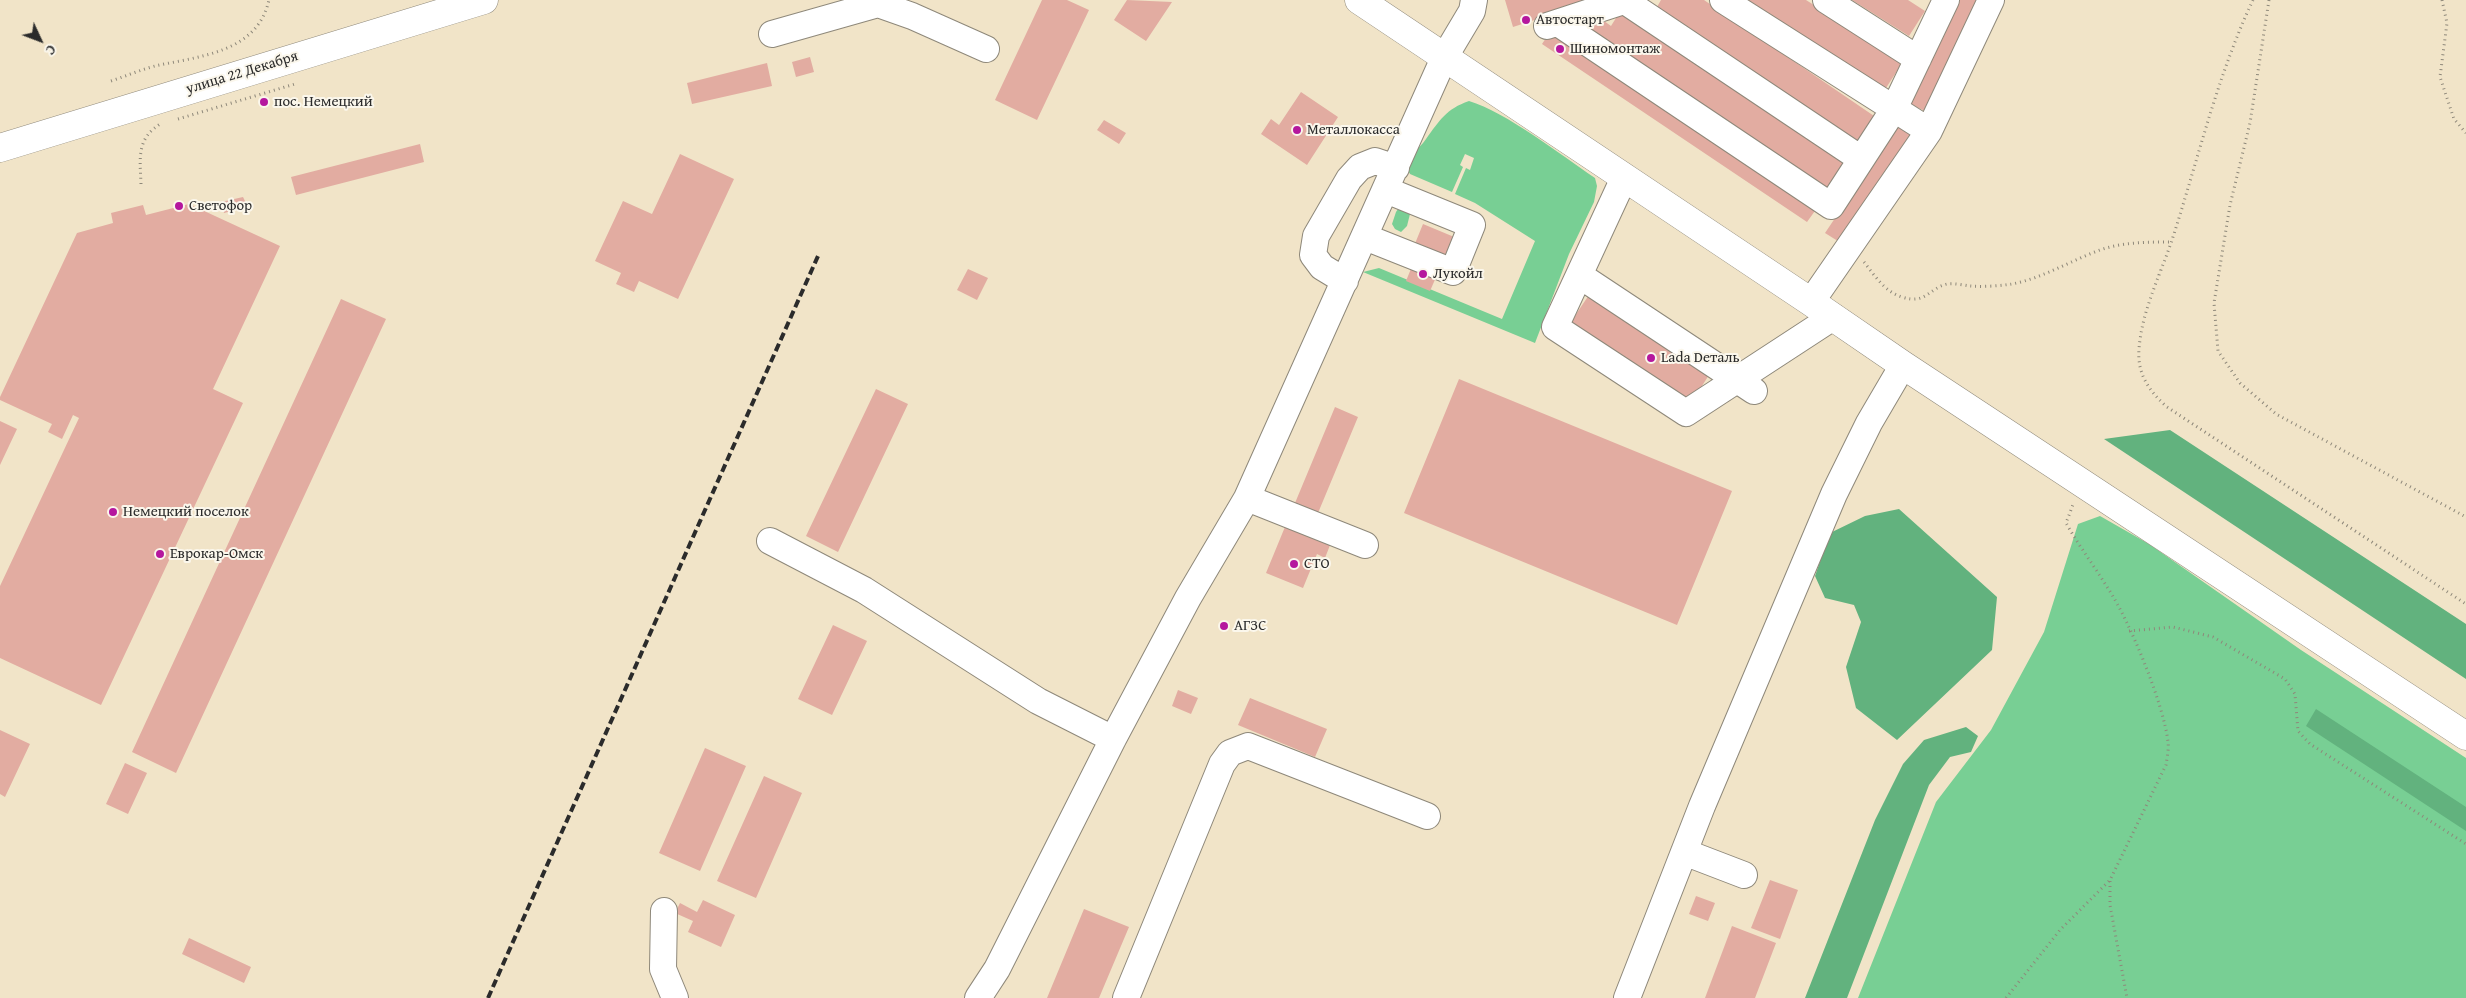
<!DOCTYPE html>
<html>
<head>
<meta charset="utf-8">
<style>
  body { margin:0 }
  #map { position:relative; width:2466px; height:998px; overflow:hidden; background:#f1e4c8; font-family:"Gentium Book Plus",serif }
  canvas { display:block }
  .north { position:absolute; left:15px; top:15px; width:50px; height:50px; -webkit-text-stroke:4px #fbf7ec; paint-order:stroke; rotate:133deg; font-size:14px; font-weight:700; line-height:20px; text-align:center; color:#2b2b2b }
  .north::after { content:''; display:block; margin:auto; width:18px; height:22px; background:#2b2b2b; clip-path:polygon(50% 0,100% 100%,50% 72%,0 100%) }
</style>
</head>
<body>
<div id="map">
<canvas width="2466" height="998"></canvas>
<div class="north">С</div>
</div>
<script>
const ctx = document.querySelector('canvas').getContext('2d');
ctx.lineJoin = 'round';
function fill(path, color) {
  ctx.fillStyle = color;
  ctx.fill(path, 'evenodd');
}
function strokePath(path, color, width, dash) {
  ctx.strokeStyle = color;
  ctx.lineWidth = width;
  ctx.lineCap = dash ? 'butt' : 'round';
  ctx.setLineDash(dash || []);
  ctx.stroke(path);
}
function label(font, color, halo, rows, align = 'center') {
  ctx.font = font + ' "Gentium Book Plus",serif';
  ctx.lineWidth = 4;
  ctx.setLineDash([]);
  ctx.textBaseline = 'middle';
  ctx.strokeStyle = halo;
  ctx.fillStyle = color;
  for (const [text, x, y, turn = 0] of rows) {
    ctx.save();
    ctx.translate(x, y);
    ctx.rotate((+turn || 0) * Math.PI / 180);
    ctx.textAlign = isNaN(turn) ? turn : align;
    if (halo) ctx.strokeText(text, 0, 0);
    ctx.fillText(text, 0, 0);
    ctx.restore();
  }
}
fill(new Path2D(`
  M 1469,101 C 1506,112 1561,155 1595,178 L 1597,186 L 1594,202 L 1569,254 L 1535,343 L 1363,272 L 1379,268 L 1502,319 L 1535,241 L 1475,203 L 1455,194 L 1466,168 L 1470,170 L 1474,158 L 1465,154 L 1460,165 L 1463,167 L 1452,192 L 1410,174 L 1406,167 C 1413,149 1417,152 1426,139 C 1440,120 1446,109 1469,101 Z
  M 1400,206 L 1411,210 L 1407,226 L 1401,232 L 1395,229 L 1392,224 L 1396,212 Z
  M 2100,516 L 2149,544 L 2301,650 L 2466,758 L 2466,998 L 1858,998 L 1936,802 L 1991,730 L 2044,632 L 2078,524 Z`), '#78cf94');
fill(new Path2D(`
  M 2170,430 L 2466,624 L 2466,679 L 2104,439 Z
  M 1899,509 L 1997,597 L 1992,650 L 1897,740 L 1856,708 L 1846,667 L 1861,622 L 1854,605 L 1825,598 L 1815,576 L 1830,533 L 1865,516 Z
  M 2316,709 L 2466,807 L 2466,831 L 2306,726 Z
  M 1966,727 L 1978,736 L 1971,752 L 1950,757 L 1929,785 L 1847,998 L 1805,998 L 1875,820 L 1903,764 L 1924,740 Z`), '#62b27e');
fill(new Path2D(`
  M 1042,0 L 1067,0 L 1089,10 L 1037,120 L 995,100 Z
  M 1127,0 L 1172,2 L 1146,41 L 1114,20 Z
  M 1505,0 L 1596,0 L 1513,27 Z
  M 1661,0 L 1704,0 L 1877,118 L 1859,144 L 1657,7 Z
  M 1742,0 L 1806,0 L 1903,62 L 1884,91 Z
  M 1852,0 L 1908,0 L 1925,11 L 1909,36 Z
  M 1957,0 L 1978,0 L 1925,111 L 1908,103 Z
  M 1621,10 L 1846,163 L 1828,190 L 1589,29 L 1597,16 L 1611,26 Z
  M 1552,29 L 1817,208 L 1807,222 L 1542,44 Z
  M 810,57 L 814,72 L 796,77 L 792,62 Z
  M 767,63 L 772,86 L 692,104 L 687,83 Z
  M 1301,92 L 1338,117 L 1307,165 L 1261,134 L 1271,119 L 1279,125 Z
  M 1104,120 L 1126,133 L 1119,144 L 1097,130 Z
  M 1899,123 L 1915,134 L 1841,243 L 1825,233 Z
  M 420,144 L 424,162 L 296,195 L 291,177 Z
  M 680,154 L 734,179 L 678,299 L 639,281 L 634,292 L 616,284 L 621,273 L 595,261 L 623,201 L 652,214 Z
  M 243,197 L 248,207 L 224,213 L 221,202 Z
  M 189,204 L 280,246 L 213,389 L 243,403 L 101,705 L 0,658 L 0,586 L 79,418 L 73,415 L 62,439 L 48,432 L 52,424 L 0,400 L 0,397 L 77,233 L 113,223 L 111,213 L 143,205 L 146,215 Z
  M 1423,224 L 1459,239 L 1444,259 L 1430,291 L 1406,281 L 1419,249 L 1414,246 Z
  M 968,269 L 988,278 L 977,300 L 957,290 Z
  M 1589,295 L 1709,375 L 1689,406 L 1568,326 Z
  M 341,299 L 386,319 L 176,773 L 132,752 Z
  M 1459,379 L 1732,491 L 1677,625 L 1404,513 Z
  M 876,389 L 908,404 L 838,552 L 806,536 Z
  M 1335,407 L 1358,417 L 1318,513 L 1295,503 Z
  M 0,421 L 17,429 L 0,465 Z
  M 1287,522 L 1332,540 L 1325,558 L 1317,554 L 1303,588 L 1266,573 Z
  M 833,625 L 867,641 L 832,715 L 798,699 Z
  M 1178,690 L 1198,698 L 1191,714 L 1172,706 Z
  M 1250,698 L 1327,729 L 1315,757 L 1238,725 Z
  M 0,730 L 30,744 L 5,797 L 0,794 Z
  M 705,748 L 746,766 L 700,871 L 659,853 Z
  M 125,763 L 147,773 L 128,814 L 106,804 Z
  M 764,776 L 802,793 L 756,898 L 717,881 Z
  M 1770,880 L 1798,890 L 1780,939 L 1751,928 Z
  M 1696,896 L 1715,903 L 1708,921 L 1689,914 Z
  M 703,900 L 735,915 L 721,947 L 688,932 L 693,921 L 675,913 L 680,903 L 697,912 Z
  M 1084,909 L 1129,927 L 1099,998 L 1047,998 Z
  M 1732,926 L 1776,943 L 1755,998 L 1705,998 Z
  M 189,938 L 251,967 L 244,983 L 182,954 Z`), '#e2aca1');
const minor = new Path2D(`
  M 1723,0 L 1929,131
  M 1826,0 L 1918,59
  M 1625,1 L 1861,159
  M 1558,23 L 1831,206 L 1894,109 L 1946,0
  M 1547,26 L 1627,0
  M 772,34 L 878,4 L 912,16 L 986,49
  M 1624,178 L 1555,327 L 1686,413 L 1833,317
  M 1365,237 L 1453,272 L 1472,225 L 1386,190
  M 1579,275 L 1754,391
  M 1345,281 L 1322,267 L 1313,255 L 1316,236 L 1349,179 L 1360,167 L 1375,161 L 1396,168
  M 1811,302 L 1929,131 L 1991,0
  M 1247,498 L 1365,545
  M 770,541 L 864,590 L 1038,701 L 1113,739
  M 1684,852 L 1744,875
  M 664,911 L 663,969 L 675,998
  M 978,998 L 997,969 L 1113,739 L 1188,598 L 1247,498 L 1444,58 L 1472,11 L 1474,0
  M 1126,998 L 1222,764 L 1230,753 L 1248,746 L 1427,816
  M 1627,998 L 1702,806 L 1834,494 L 1869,423 L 1903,365`);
const major = new Path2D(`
  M 1359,0 L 1811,302 L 1903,365 L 2466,736
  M 0,148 L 484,0`);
strokePath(minor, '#8e887a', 28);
strokePath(major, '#8e887a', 29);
strokePath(new Path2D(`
  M 2253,0 C 2217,76 2198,160 2172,240 C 2160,276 2142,310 2139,349 C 2137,374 2149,391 2167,407 L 2466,604
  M 2269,0 L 2250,123 L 2230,205 L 2214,303 L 2218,351 L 2240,383 L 2276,414 L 2466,517
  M 2442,0 L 2447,23 L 2440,77 L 2454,119 L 2466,133
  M 111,81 C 126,76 140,70 155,66 C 200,56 257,53 269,0
  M 178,119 L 295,84
  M 141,184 C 140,158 136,138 162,123
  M 1864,262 C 1875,276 1885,292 1902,297 C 1926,305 1929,288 1947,284 C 1954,283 1963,285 1970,286 C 1983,287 1999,286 2012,284 C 2043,278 2070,261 2100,250 C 2123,242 2148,242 2171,242
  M 2129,631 L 2173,627 L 2213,637 L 2285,679 L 2295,694 L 2298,731 L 2310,744 L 2466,844
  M 2110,881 L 2110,905 L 2127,998
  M 2006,998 L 2060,930 L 2110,880 L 2166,765 C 2167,758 2169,749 2168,742 C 2164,705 2130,622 2109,590 C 2095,567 2079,546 2066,523 L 2074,502`), '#8e887a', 3, [1, 4]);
strokePath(minor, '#fff', 26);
strokePath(major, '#fff', 28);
strokePath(new Path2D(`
  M 488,998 L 818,256`), '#2b2b2b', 4, [8, 4]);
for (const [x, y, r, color] of [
  [1526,20,5,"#b5179e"],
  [1560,49,5,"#b5179e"],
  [264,102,5,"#b5179e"],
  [1297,130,5,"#b5179e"],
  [179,206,5,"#b5179e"],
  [1423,274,5,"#b5179e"],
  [1651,358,5,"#b5179e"],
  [113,512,5,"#b5179e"],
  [160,554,5,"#b5179e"],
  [1294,564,5,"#b5179e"],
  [1224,626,5,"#b5179e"]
]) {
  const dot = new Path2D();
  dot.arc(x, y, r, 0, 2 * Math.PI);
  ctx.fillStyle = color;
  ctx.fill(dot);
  strokePath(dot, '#fbf7ec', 2);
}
label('15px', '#2b2b2b', '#fbf7ec', [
  ["Автостарт",1536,20],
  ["Шиномонтаж",1570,49],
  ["пос. Немецкий",274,102],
  ["Металлокасса",1307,130],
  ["Светофор",189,206],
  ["Лукойл",1433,274],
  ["Lada Dеталь",1661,358],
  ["Немецкий поселок",123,512],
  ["Еврокар-Омск",170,554],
  ["СТО",1304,564],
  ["АГЗС",1234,626]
], 'left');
label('15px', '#2b2b2b', '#fbf7ec', [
  ["улица 22 Декабря",242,73,-17]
]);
</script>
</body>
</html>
